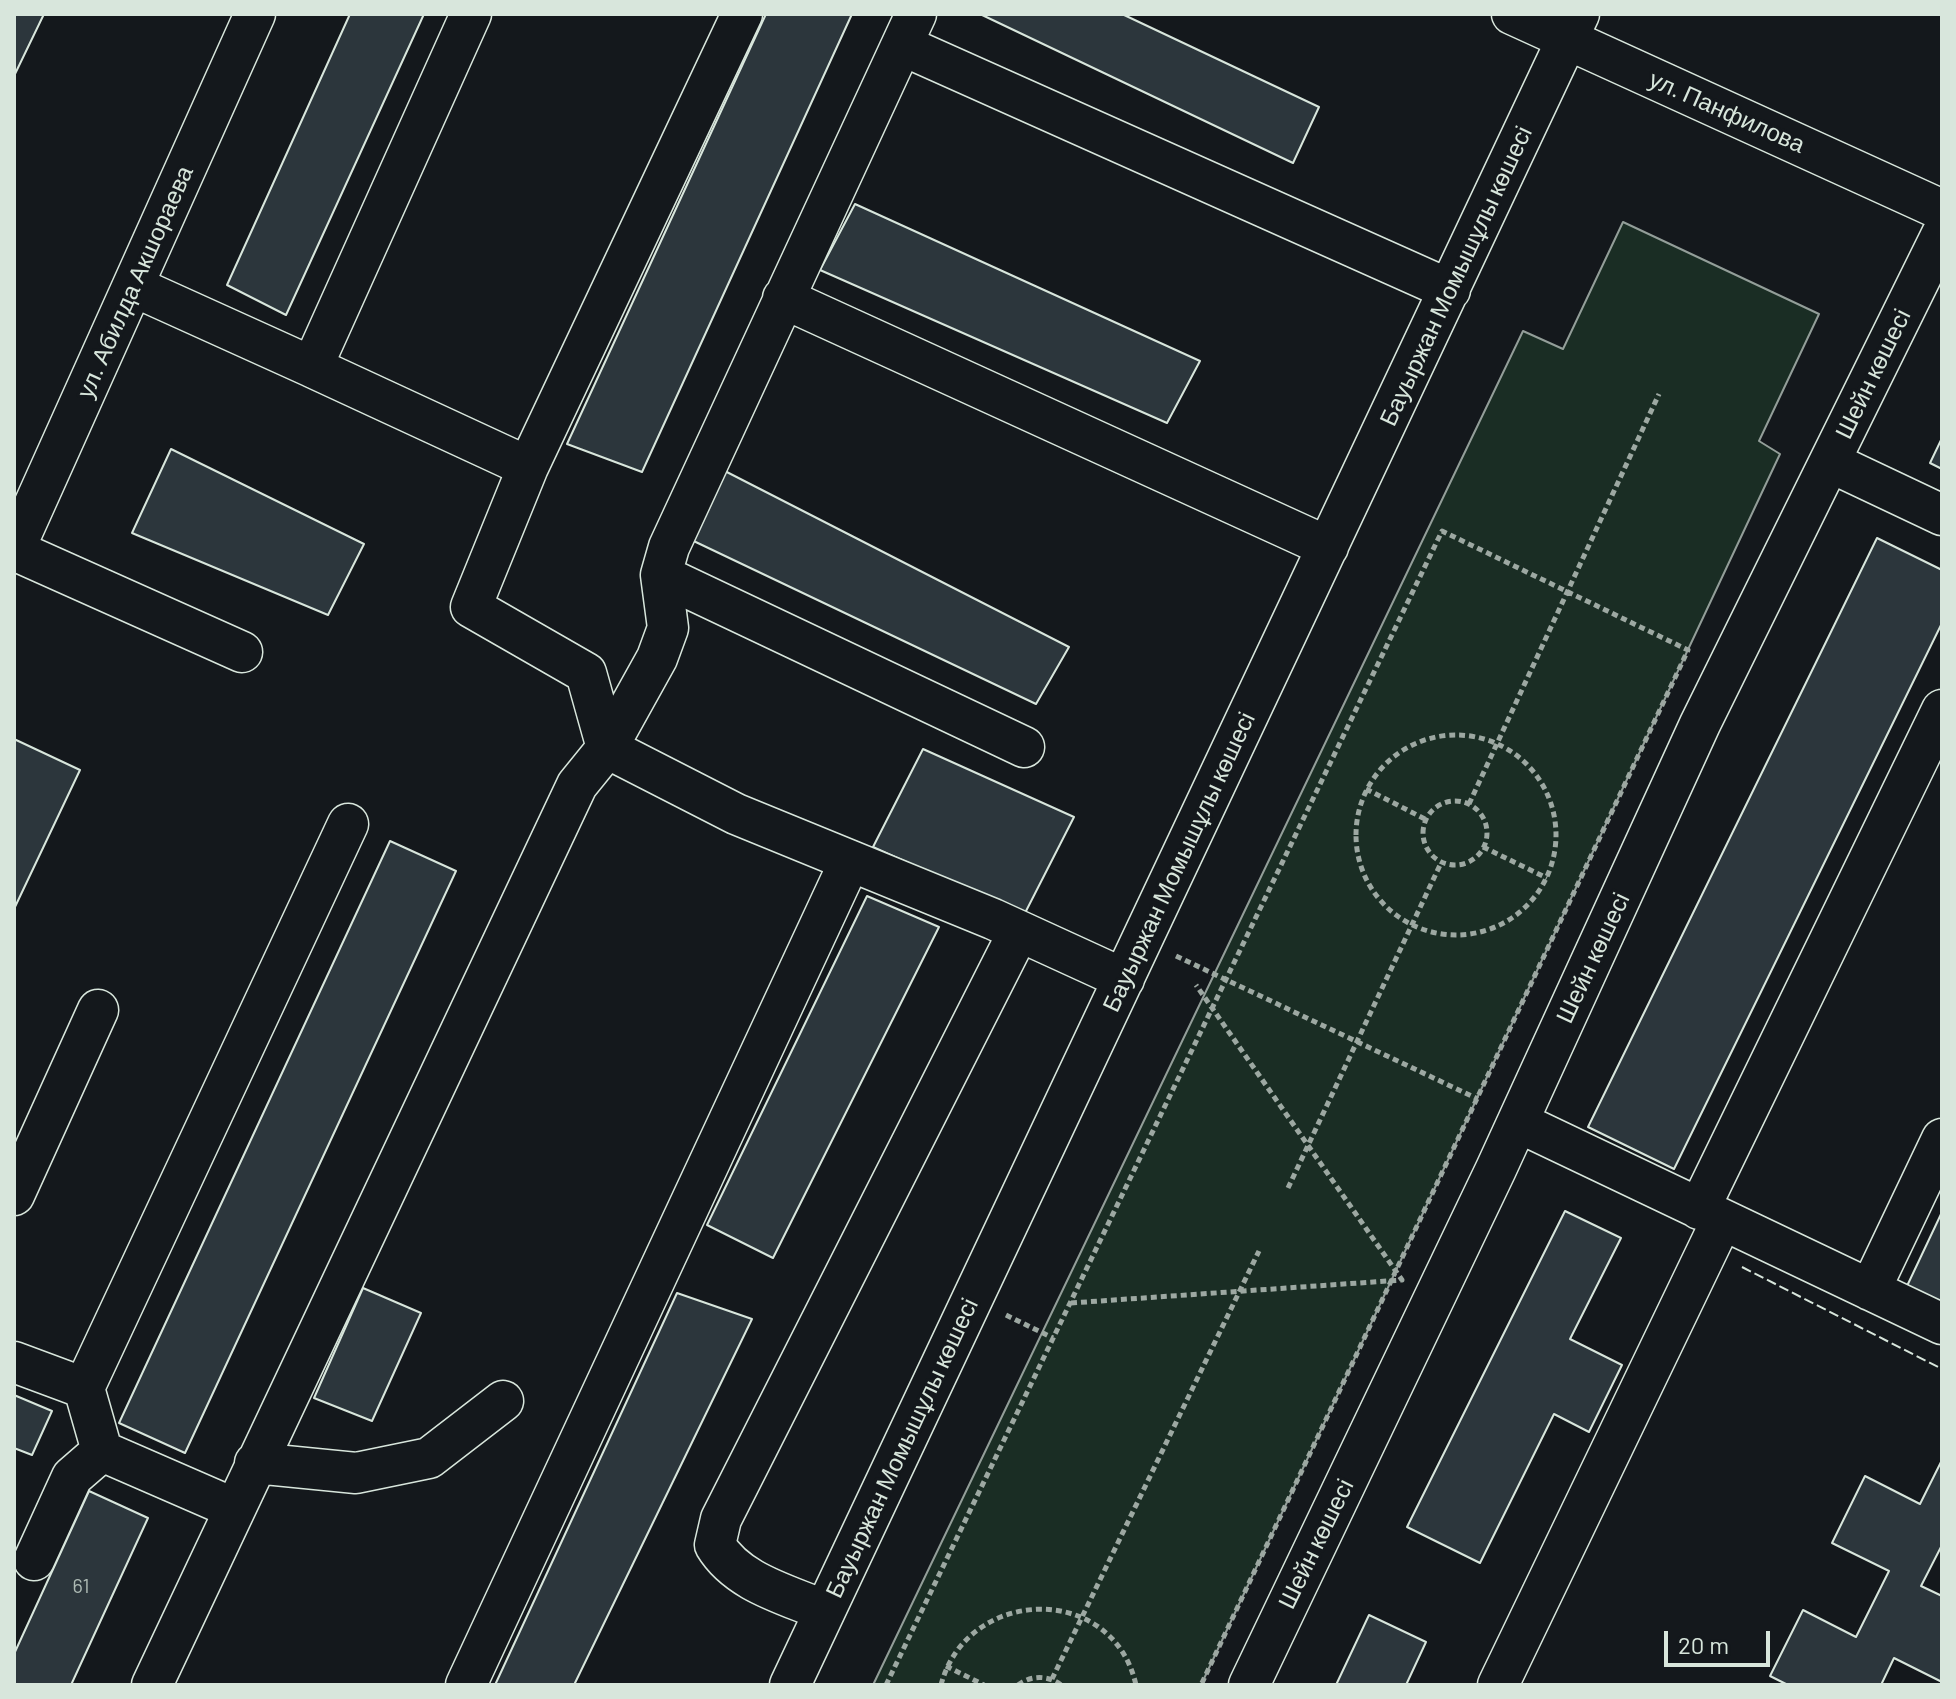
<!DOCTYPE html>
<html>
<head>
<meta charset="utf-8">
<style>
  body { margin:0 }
  #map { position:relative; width:1956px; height:1699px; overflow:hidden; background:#14181c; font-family:Barlow,sans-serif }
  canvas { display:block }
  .frame { position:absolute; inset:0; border:16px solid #d8e6dc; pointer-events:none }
  .scale { position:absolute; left:1664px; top:1631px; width:106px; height:36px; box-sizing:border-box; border:4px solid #d8e6dc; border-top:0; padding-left:10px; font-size:24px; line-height:28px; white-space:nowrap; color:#d8e6dc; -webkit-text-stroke:6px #14181c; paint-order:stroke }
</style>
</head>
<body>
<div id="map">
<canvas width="1956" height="1699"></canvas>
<div class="frame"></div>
<div class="scale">20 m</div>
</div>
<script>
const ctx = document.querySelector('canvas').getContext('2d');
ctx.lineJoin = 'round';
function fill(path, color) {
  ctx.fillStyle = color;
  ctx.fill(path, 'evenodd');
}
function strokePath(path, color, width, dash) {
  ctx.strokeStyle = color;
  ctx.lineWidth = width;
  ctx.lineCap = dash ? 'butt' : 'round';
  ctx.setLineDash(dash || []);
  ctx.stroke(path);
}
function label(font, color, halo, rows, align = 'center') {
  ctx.font = font + ' Barlow,sans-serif';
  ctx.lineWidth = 6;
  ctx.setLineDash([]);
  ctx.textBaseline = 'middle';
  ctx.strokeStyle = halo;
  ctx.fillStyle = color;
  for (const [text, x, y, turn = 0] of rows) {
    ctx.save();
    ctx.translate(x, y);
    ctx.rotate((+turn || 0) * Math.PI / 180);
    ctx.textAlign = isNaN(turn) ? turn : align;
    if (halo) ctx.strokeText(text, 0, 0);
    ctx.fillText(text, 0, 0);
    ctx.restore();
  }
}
const green = new Path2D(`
  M 1623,222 L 1819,314 L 1759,441 L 1780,454 L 1201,1685 L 873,1685 L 1523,331 L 1563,349 Z`);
fill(green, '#1a2d24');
strokePath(green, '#939e99', 2);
const building = new Path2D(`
  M 14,14 L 44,14 L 14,76 Z
  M 350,14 L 424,14 L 286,315 L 227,285 Z
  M 766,14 L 852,14 L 642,472 L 567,444 Z
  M 980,14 L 1122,14 L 1319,107 L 1293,163 Z
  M 855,204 L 1200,361 L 1167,423 L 820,270 Z
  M 1942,438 L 1942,469 L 1930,463 Z
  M 171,449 L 364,544 L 328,615 L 132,533 Z
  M 717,467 L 1069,647 L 1036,704 L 681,535 Z
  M 1877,538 L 1942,570 L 1942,623 L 1674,1169 L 1588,1127 Z
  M 14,739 L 80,770 L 14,909 Z
  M 923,749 L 1074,817 L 1024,915 L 873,847 Z
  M 390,841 L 456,871 L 185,1453 L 119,1423 Z
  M 867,896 L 939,927 L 773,1258 L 707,1225 Z
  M 1565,1211 L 1621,1238 L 1570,1339 L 1622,1365 L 1589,1432 L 1554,1414 L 1480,1563 L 1407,1527 Z
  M 1942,1212 L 1942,1303 L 1907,1286 Z
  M 363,1288 L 421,1313 L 372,1421 L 314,1398 Z
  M 677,1293 L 752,1319 L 574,1685 L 495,1685 Z
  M 14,1395 L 52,1411 L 32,1455 L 14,1448 Z
  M 1942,1460 L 1942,1545 L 1921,1586 L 1942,1596 L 1942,1682 L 1894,1658 L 1881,1685 L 1788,1685 L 1770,1676 L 1803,1610 L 1856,1637 L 1889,1571 L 1832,1543 L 1865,1476 L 1920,1504 Z
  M 89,1491 L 148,1518 L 71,1685 L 14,1685 L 14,1654 Z
  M 1369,1615 L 1426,1642 L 1406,1685 L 1336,1685 Z`);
fill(building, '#2c363c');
strokePath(building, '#d8e6dc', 2);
const minor = new Path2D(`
  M 1512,14 L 1942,210
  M 902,45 L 1450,290
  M 133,286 L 312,367 L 471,14
  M 783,298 L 1328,547
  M 312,367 L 528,467 L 471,607 L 586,673 L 607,748 L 736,814 L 993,919 L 1124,979
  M 1830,462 L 1942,515
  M 528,467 L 742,14
  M 14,550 L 255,14
  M 14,550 L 242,652
  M 661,575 L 1024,747
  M 1518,1122 L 1942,1324
  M 14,1195 L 98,1010
  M 1699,1209 L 1942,710
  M 1870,1290 L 1942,1139
  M 14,1362 L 84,1388
  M 255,1463 L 356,1473 L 429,1458 L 503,1401
  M 233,1508 L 102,1451 L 84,1388 L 348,824
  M 34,1560 L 72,1477 L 102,1451
  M 825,1611 C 786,1594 738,1583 715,1545 L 721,1519 L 1019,931
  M 152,1685 L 577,785 L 607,748 L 657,658 L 668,628 L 661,575 L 669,547 L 916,14
  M 466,1685 L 850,861
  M 790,1685 L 1579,14
  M 1249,1685 L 1496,1169 L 1700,724 L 1942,234
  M 1498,1685 L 1722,1220`);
strokePath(minor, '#d8e6dc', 43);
strokePath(new Path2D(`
  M1356 835a100 100 0 1 1 200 0a100 100 0 1 1-200 0Z
  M 1366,789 L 1425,819
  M1423 833a32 32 0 1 1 64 0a32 32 0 1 1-64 0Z
  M 1469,804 L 1659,394
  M 1483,847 L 1547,878
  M 1176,956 L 1478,1099
  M 1288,1188 L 1441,863
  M 1071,1303 L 1402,1280 L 1196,985
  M 1006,1315 L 1053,1338
  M 946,1666 L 984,1685
  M 1052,1679 L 1259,1251
  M 886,1685 L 1442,531 L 1688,650 L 1201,1685
  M 941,1685 C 967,1586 1113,1582 1136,1685
  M 1018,1685 C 1031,1675 1048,1675 1061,1685`), '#9da8a2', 5, [6, 4]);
strokePath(minor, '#14181c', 40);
strokePath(new Path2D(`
  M 1742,1267 L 1942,1369`), '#d8e6dc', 2, [10, 4]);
label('20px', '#adbab4', null, [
  ["61",81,1586]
]);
label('24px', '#d8e6dc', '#14181c', [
  ["ул. Панфилова",1727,112,24],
  ["Бауыржан Момышұлы көшесі",1456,276,-65],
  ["ул. Абилда Акшораева",135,282,-66],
  ["Шейн көшесі",1873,374,-64],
  ["Бауыржан Момышұлы көшесі",1179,862,-65],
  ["Шейн көшесі",1593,958,-65],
  ["Бауыржан Момышұлы көшесі",902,1448,-65],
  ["Шейн көшесі",1316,1544,-64]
]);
</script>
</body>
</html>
